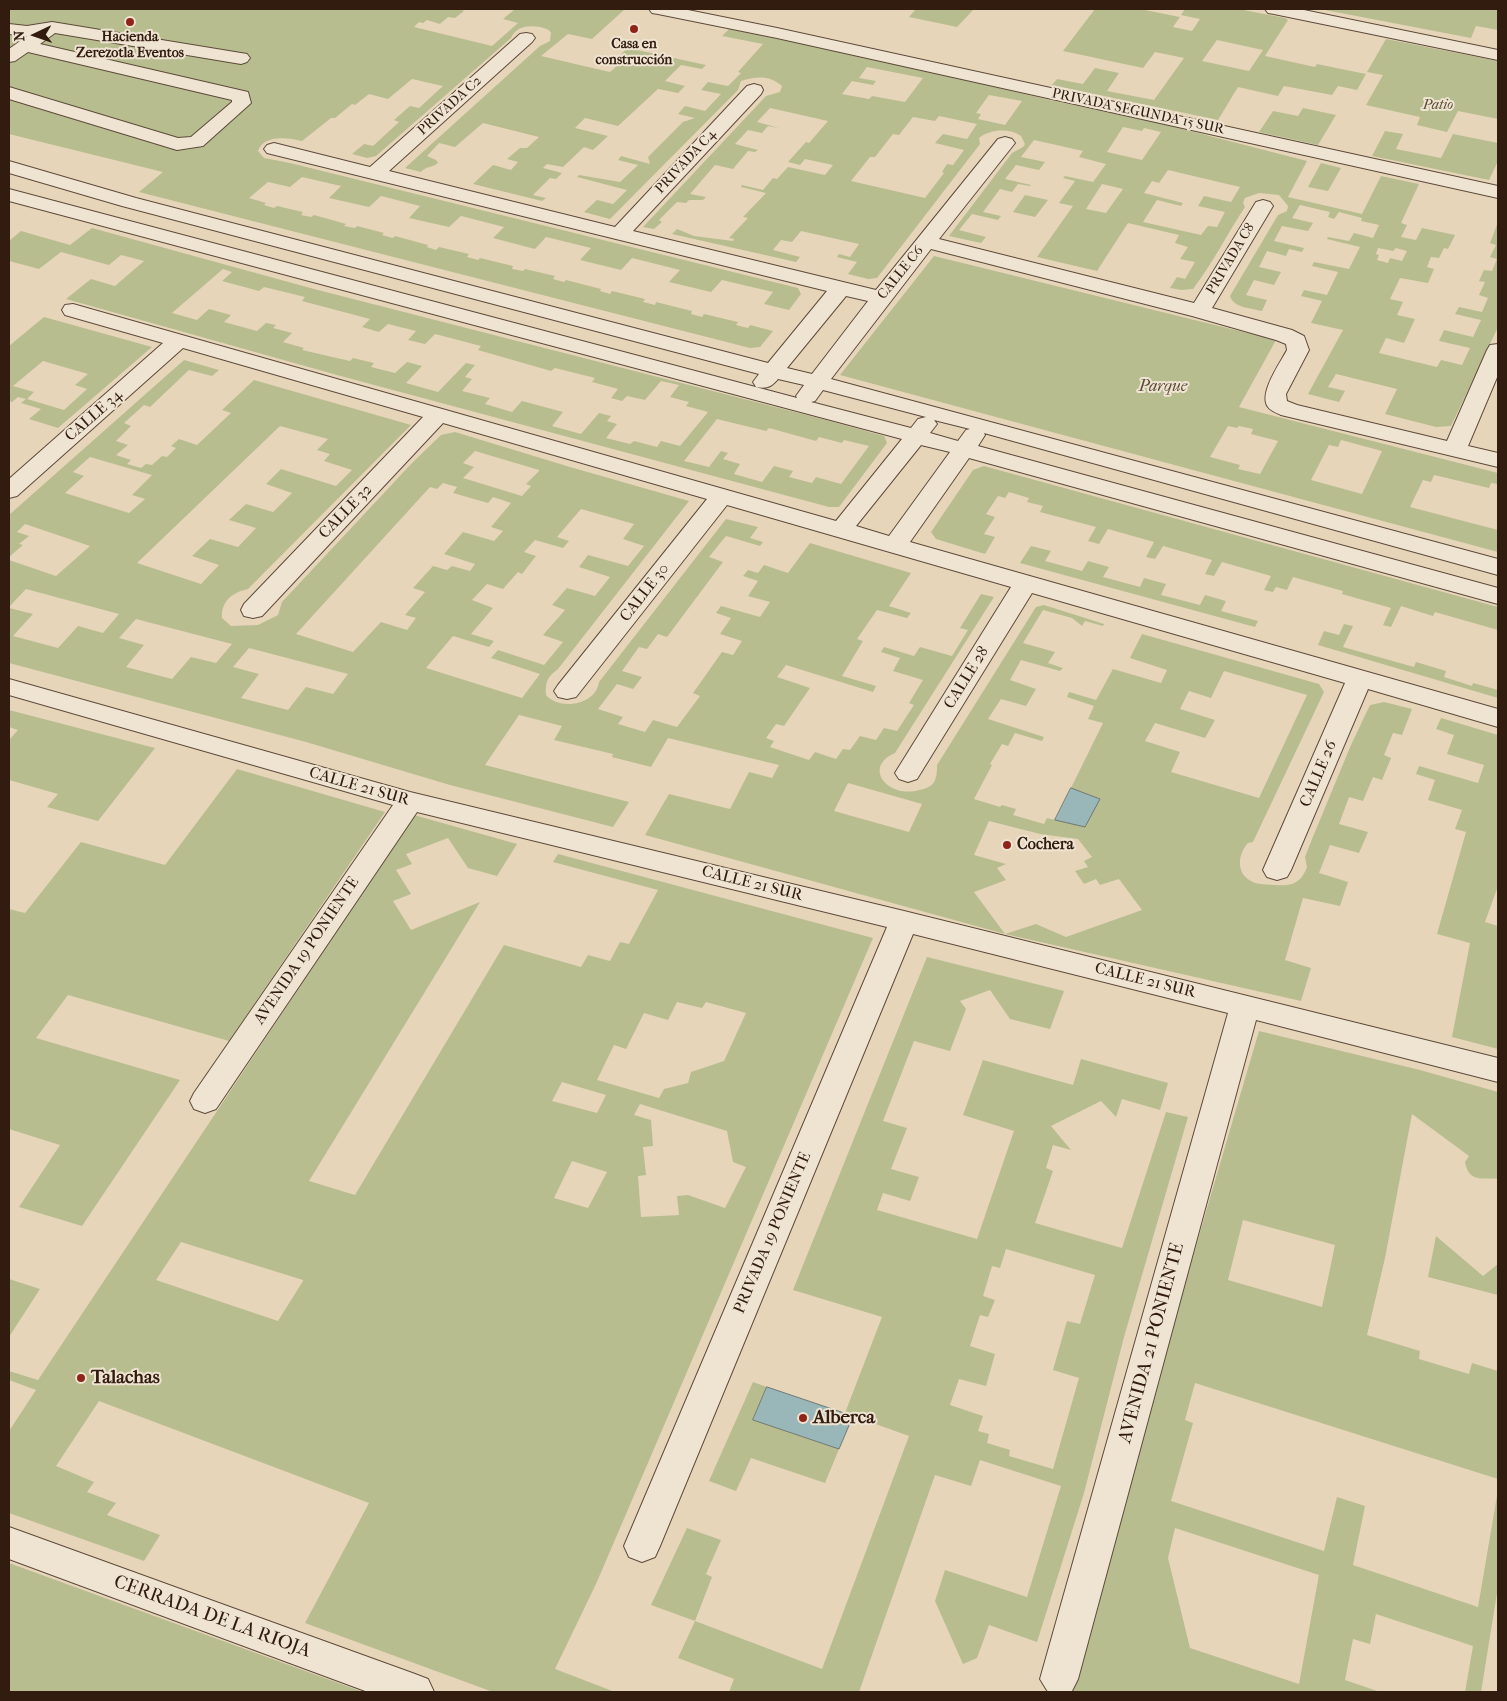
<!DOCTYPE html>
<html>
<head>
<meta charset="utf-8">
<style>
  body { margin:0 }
  #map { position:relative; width:1507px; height:1701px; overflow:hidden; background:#e7d5ba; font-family:"IM FELL French Canon",serif }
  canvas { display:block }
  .frame { position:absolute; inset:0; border:10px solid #311c0f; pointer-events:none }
  .north { position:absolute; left:10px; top:10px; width:50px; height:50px; -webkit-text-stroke:4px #efe4d2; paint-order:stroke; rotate:267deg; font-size:14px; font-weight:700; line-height:20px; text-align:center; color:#311c0f }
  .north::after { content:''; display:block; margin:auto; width:18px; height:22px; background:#311c0f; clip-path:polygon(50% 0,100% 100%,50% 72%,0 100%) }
</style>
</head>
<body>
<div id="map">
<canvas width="1507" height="1701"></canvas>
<div class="frame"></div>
<div class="north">N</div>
</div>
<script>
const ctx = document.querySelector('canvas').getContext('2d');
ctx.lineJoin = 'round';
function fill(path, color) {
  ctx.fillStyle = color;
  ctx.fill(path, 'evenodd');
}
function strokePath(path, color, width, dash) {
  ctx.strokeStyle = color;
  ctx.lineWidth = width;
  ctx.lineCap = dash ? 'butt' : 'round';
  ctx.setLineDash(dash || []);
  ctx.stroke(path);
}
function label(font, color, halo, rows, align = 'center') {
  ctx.font = font + ' "IM FELL French Canon",serif';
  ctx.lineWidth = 4;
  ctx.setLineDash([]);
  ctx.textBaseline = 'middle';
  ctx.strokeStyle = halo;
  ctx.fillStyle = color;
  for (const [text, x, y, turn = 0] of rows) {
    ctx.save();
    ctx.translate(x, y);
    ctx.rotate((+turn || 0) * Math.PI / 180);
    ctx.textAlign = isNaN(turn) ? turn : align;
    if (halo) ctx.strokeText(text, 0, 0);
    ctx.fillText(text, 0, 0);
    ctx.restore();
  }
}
fill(new Path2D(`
  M 9,9 L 463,9 L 462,10 L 464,11 L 455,18 L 448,17 L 440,24 L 427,20 L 423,23 L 419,22 L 414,27 L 492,46 L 518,23 L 503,19 L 515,9 L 625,9 L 592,39 L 568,34 L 541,56 L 610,72 L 628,56 L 621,54 L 628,48 L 706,65 L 702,69 L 681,65 L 665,81 L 685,86 L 678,93 L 658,89 L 618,126 L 585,118 L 575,128 L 608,136 L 593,150 L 584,147 L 563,167 L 547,164 L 543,168 L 562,173 L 556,179 L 550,178 L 533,195 L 546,198 L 542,201 L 473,184 L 493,165 L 511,170 L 518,162 L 507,159 L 520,148 L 527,148 L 539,137 L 483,123 L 455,147 L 439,143 L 427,156 L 436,160 L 438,163 C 432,168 426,166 421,172 L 405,168 L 540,46 L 550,41 L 551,33 L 549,30 C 538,25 517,23 511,38 L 376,156 L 367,158 L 352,154 L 364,144 L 373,146 L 399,122 L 394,120 L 410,106 L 419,108 L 443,86 L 412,79 L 388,99 L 369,94 L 355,105 L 352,104 L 335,118 L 331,118 L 302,141 C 288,138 264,134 258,151 L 264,158 L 290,163 L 798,288 L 801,294 L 789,310 L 764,304 L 773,292 L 722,280 L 711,292 L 669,282 L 680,270 L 632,258 L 621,270 L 580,260 L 591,248 L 546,237 L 535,249 L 493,238 L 504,227 L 461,216 L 449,227 L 409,218 L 420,206 L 381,196 L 369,207 L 329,198 L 341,186 L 302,177 L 290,187 L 268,182 L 249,198 L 266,203 L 264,205 L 274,208 L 277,206 L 303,212 L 301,215 L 311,217 L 314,215 L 346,224 L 344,226 L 355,228 L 357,226 L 384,233 L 382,235 L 393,238 L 395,236 L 428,245 L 427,247 L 436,250 L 439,247 L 469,254 L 467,257 L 478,260 L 480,258 L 513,266 L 512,269 L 523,271 L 525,269 L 555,276 L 553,279 L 564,282 L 566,280 L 601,289 L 600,291 L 610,294 L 612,291 L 645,299 L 643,302 L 655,305 L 656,302 L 692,311 L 691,314 L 702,317 L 704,314 L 738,322 L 736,325 L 748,328 L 750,325 L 773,331 L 760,347 L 750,348 L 139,192 L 163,172 L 9,134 Z
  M 916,9 L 974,9 L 957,27 L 909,17 Z
  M 1095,9 L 1140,9 L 1180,17 L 1173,27 L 1192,31 L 1200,19 L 1181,15 L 1185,9 L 1238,9 L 1285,18 L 1288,20 L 1265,56 L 1315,67 L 1317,64 L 1366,74 L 1357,90 L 1338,86 L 1332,95 L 1284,86 L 1278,96 L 1238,87 L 1218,120 L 1052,85 L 1057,79 L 1083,84 L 1095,68 L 1119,73 L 1107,91 L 1154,100 L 1184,58 L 1155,52 L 1143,68 L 1063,51 ZM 1217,40 L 1263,50 L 1249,71 L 1202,61 Z
  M 1320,9 L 1498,9 L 1498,30 L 1476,26 L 1471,38 Z
  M 729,29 L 864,56 L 1050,100 L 1167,125 L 1307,161 L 1288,197 L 1362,214 L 1381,176 L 1419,184 L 1401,223 L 1407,225 L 1401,237 L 1416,240 L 1422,228 L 1455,235 L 1448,249 L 1444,248 L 1439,258 L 1431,257 L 1427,267 L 1434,269 L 1428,283 L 1400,278 L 1390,299 L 1403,302 L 1397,315 L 1415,319 L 1404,343 L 1386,338 L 1379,353 L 1437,367 L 1441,360 L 1462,365 L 1470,348 L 1439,341 L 1444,330 L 1473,337 L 1481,320 L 1455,314 L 1459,307 L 1482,312 L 1488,298 L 1479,295 L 1485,282 L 1479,281 L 1484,270 L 1492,271 L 1497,259 L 1490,257 L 1496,245 L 1490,243 L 1498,222 L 1498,327 L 1451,426 L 1436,427 L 1385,414 L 1397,389 L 1336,374 L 1328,387 L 1345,391 L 1339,402 L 1308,394 L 1343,330 L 1311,323 L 1322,301 L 1301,296 L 1304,290 L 1327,295 L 1338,272 L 1312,266 L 1314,262 L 1349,269 L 1360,247 L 1327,239 L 1328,237 L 1349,241 L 1354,233 L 1373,238 L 1379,225 L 1361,221 L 1362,218 L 1339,212 L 1334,219 L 1328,217 L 1330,212 L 1300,205 L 1292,218 L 1313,223 L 1308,231 L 1282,226 L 1274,241 L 1304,248 L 1302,252 L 1289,249 L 1286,256 L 1267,251 L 1259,267 L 1281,272 L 1274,285 L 1254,280 L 1246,295 L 1267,300 L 1262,311 C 1250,308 1234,308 1230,296 L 1278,215 L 1287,211 L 1288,206 L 1279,195 L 1259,193 L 1245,198 L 1243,203 L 1245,207 C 1227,234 1213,263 1193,289 L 1181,290 L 1170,288 L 1177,277 L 1185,279 L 1195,262 L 1180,259 L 1188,247 L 1175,243 L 1179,235 L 1128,223 L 1097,271 L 1037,257 L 1073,206 L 1059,203 L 1075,181 L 1063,178 L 1065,176 L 1093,182 L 1106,164 L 1079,157 L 1083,151 L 1034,140 L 1021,157 L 1045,162 L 1039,170 L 1016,165 L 1005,179 L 1031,185 L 1030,186 L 1018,184 L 1012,192 L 1000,189 L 983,212 L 1001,216 L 998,220 L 972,214 L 959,230 L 986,237 L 981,243 L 949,236 L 1012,153 L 1023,147 L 1025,144 L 1021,136 C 1010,128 990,129 979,138 L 980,144 L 877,278 L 868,279 L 848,274 L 857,262 L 837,257 L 839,254 L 850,257 L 859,244 L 801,231 L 792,242 L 781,240 L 773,250 L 800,257 L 796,262 L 672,234 L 677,229 L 694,236 L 733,241 L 734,239 L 729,238 L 748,218 L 743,217 L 766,193 L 741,187 L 742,185 L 763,190 L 773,178 L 777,179 L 788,167 L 825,175 L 833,165 L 805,159 L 800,165 L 788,162 L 806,142 L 809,143 L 828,121 L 770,108 L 757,122 L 779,128 L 768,126 L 762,133 L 748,130 L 735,144 L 758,150 L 755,152 L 748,151 L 733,169 L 715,165 L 690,194 L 706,197 L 703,200 L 689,200 L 686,203 L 677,202 L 659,220 L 662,222 L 654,229 L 643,227 L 766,96 L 780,92 L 782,86 C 770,75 756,76 741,81 L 738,90 L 610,219 L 584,212 L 597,200 L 613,204 L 627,190 L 577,177 L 579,175 L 620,182 L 638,165 L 618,160 L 621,156 L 650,164 L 648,157 L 683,122 L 695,118 L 678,114 L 685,106 L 705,111 L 721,94 L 701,90 L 708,82 L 728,86 L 741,73 L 738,72 L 763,44 L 722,36 ZM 867,67 L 923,78 L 905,102 L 872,96 L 869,99 L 842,94 L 852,81 L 873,85 L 876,81 L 859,78 ZM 989,95 L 1022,101 L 1005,125 L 978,119 L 981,114 L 976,113 ZM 939,116 L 977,124 L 967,139 L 943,134 L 935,143 L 964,150 L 953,165 L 947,164 L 942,172 L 944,173 L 925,198 L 851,181 L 870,157 L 875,157 L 893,134 L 899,135 L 913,117 L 935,121 ZM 1123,127 L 1142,131 L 1144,128 L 1161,132 L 1142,160 L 1107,152 ZM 1168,170 L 1240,187 L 1231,202 L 1204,196 L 1198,206 L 1225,212 L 1217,227 L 1208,226 L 1201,235 L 1143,222 L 1157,200 L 1181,206 L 1183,203 L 1144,193 L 1152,181 L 1159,183 ZM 1102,184 L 1123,189 L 1106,213 L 1086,209 ZM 1378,248 L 1393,251 L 1396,248 L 1407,251 L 1402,261 L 1390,258 L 1388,263 L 1377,260 L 1379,255 L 1376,254 Z
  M 1386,39 L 1498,61 L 1498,119 L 1458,111 L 1447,132 L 1417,125 L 1420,117 L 1366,105 L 1383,75 L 1367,72 Z
  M 1303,108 L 1336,115 L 1318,145 L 1259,132 L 1273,111 L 1298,116 Z
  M 1385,131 L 1403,134 L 1396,149 L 1441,158 L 1453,134 L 1498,143 L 1498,161 L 1489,180 L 1372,156 Z
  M 1321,163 L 1341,168 L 1328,191 L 1308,187 Z
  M 1025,195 L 1048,200 L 1035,217 L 1013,212 Z
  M 92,228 L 314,289 L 830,421 L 884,436 L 887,443 L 839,507 L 829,507 L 337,375 L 66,299 L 91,279 L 115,286 L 144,261 L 121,255 L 109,265 L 61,252 L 39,269 L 9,261 L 9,241 L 21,231 L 70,245 ZM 223,269 L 232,272 L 222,281 L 259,291 L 264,287 L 305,297 L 302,301 L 370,319 L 362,327 L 379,332 L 388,324 L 416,331 L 408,340 L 425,344 L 435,334 L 481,346 L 478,350 L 551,371 L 555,368 L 595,378 L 592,382 L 618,389 L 611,398 L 622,401 L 627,396 L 645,400 L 661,381 L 679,385 L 670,397 L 689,402 L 686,406 L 708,412 L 680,446 L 661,441 L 657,447 L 634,441 L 630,444 L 606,438 L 617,424 L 607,421 L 611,416 L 599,413 L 581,434 L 552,426 L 563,412 L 522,401 L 512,412 L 485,404 L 490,398 L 462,391 L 472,379 L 465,377 L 475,365 L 466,363 L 438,392 L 406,383 L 422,366 L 407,362 L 395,373 L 371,367 L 374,363 L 353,358 L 350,361 L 302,350 L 304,348 L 283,342 L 292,333 L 273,328 L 276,325 L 266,323 L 257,331 L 224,322 L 231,315 L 209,309 L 197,320 L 172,313 ZM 717,419 L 766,431 L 769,428 L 816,441 L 819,437 L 842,443 L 844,440 L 869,446 L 841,484 L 816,477 L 812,483 L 789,477 L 793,471 L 774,466 L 762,482 L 734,474 L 740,464 L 723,459 L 728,453 L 721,451 L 709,467 L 684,461 Z
  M 934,256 L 1276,340 L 1239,407 L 1498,473 L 1498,484 L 1491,483 L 1489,488 L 1434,475 L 1431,482 L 1423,480 L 1410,507 L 1498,530 L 1498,552 L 840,375 ZM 1228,426 L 1237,428 L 1239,426 L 1253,429 L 1251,434 L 1278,441 L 1260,474 L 1238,469 L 1240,465 L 1210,457 ZM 1341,440 L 1382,451 L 1362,494 L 1311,480 L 1329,445 L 1338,447 Z
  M 44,317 L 152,347 L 58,428 L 29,419 L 41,409 L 21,403 L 26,399 L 18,397 L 12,402 L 9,401 L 9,346 ZM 43,361 L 88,374 L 75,385 L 87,389 L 64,410 L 27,399 L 34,392 L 13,386 Z
  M 184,360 L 219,370 L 212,376 L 189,370 L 150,407 L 144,405 L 124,423 L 131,426 L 116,441 L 128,445 L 116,455 L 131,460 L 127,464 L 141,468 L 146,464 L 152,465 L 162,456 L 167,457 L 176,448 L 171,446 L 179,439 L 197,445 L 231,413 L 222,410 L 254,380 L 411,425 L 248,589 C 233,592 221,601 222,618 L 231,626 L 258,625 L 278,615 L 282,602 L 412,463 L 441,435 L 455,432 L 570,467 L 689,501 L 558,669 C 547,677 545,683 546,695 C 560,711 596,705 599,682 L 726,519 L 758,527 L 750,538 L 763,542 L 760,546 L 726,536 L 709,557 L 723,562 L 667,637 L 658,634 L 647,649 L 639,647 L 622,671 L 642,677 L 633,689 L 617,684 L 598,709 L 623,717 L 618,724 L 645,732 L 653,720 L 677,727 L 700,696 L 693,693 L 722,652 L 733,655 L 742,641 L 720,634 L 731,618 L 716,613 L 721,606 L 760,617 L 770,602 L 748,596 L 758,581 L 743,576 L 748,570 L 758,573 L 764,565 L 788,573 L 810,543 L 911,573 L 889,606 L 911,613 L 907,618 L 877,610 L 857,639 L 863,641 L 842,676 L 876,686 L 873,692 L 786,665 L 777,677 L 810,688 L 784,726 L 776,724 L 766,738 L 774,741 L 770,747 L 809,760 L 815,752 L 836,759 L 843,749 L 850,750 L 860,736 L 876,740 L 884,728 L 897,731 L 914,705 L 909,703 L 923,680 L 893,671 L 900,658 L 881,652 L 884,647 L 914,656 L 920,647 L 952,656 L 968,630 L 960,628 L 981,594 L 994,597 L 895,753 C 862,767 888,799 919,790 C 925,789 932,787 935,780 C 937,776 937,769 937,765 L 1036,607 L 1044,605 L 1104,624 L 1103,626 L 1085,621 L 1082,626 L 1072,618 L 1043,610 L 1023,643 L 1055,652 L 1048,663 L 1063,668 L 1060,671 L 1021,660 L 1010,680 L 1036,689 L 1026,706 L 1001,699 L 988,719 L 1044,737 L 1042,741 L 1015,733 L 1008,746 L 1002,744 L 990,764 L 992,765 L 974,799 L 1000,807 L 1002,805 L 1016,809 L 1013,815 L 1044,824 L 1047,818 L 1055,820 L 1100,799 L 1071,788 L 1103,723 L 1088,719 L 1094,706 L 1067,697 L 1069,692 L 1096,700 L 1113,669 L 1161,683 L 1167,670 L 1130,658 L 1142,634 L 1319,684 L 1324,692 L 1253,842 L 1248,843 C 1237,855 1236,875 1253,882 C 1259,885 1267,884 1273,885 C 1279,885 1286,886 1292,884 C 1300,881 1304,875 1307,867 L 1305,857 L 1312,839 L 1351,745 L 1370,705 L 1384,702 L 1412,709 L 1402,735 L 1393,733 L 1384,755 L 1391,758 L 1382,780 L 1373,777 L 1363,801 L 1349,797 L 1339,824 L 1368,832 L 1359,853 L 1330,845 L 1319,873 L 1348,882 L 1340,906 L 1303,898 L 1285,960 L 1311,968 L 1301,1001 L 1005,934 L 645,835 L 669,794 L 730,809 L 749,772 L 772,778 L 779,765 L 668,738 L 651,767 L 612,757 L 613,754 L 554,740 L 562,726 L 519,715 L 485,765 L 629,802 L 613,827 L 450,785 L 306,742 L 9,663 L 9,608 L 33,614 L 13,636 L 58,648 L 78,626 L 103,633 L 119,614 L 26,589 L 9,607 L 9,560 L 56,576 L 90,546 L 25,524 L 17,532 L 29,536 L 19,544 L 23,545 L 9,557 L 9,515 ZM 280,426 L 328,439 L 317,450 L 330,454 L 324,461 L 352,470 L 336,486 L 281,469 L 266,484 L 292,493 L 273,512 L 246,504 L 229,520 L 256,528 L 238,547 L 210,539 L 192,556 L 219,565 L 201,584 L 137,563 ZM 475,451 L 539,470 L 539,471 L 526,484 L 531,486 L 522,496 L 463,478 L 474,467 L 463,463 ZM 90,457 L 152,475 L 132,495 L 145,499 L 129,513 L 65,493 L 84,476 L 73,472 ZM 443,483 L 457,487 L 453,493 L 488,503 L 493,497 L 511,503 L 491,527 L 503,531 L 494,541 L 463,532 L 444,554 L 475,564 L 470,571 L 452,566 L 447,570 L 433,566 L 413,588 L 425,592 L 405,615 L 416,618 L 407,630 L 381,622 L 353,652 L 296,634 L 430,487 L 437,489 ZM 581,509 L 634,524 L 623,539 L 644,546 L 628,566 L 588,555 L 579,567 L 610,577 L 595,596 L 567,588 L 552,605 L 565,610 L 543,635 L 563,642 L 544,665 L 498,650 L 491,658 L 540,674 L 522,698 L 426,668 L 453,636 L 489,647 L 494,641 L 471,634 L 493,608 L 472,600 L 487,584 L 503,589 L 518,572 L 522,574 L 536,556 L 524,552 L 535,540 L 563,548 L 569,541 L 557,537 ZM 136,619 L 232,644 L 216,663 L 191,657 L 172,679 L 126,667 L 144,645 L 119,638 ZM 249,648 L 348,674 L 333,694 L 306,687 L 288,710 L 241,698 L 259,674 L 233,667 ZM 1224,671 L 1307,695 L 1259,798 L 1171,772 L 1180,752 L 1145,741 L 1155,723 L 1205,738 L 1215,720 L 1180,709 L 1189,691 L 1211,698 ZM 848,783 L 922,804 L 909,832 L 834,811 ZM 989,821 L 1040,834 L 1078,839 L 1092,857 L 1084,861 L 1088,867 L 1075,871 L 1084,884 L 1096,879 L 1100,885 L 1119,879 L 1142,910 L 1066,937 L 1036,924 L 1005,934 L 974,892 L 1006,880 L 997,868 L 1006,864 L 974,855 Z
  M 984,466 L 1498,607 L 1498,630 L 1435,612 L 1433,616 L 1401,606 L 1391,627 L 1383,625 L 1391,608 L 1342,594 L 1343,591 L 1293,577 L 1287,590 L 1276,587 L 1273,592 L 1264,590 L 1271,576 L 1222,562 L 1214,576 L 1205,574 L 1212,560 L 1163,546 L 1155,559 L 1146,557 L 1154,542 L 1108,529 L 1099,544 L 1088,541 L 1096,527 L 1040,512 L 1043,506 L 1027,502 L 1029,498 L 1009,492 L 1005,498 L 998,496 L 986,514 L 995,517 L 984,534 L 995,537 L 985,554 L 936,539 L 931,532 L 973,470 Z
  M 1031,546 L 1051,551 L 1045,561 L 1082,571 L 1088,561 L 1109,567 L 1103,577 L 1140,587 L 1144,578 L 1166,584 L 1161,595 L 1200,605 L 1205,595 L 1226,601 L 1221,611 L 1258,621 L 1255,627 L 1020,563 Z
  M 1344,624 L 1353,626 L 1343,647 L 1414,667 L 1416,662 L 1446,671 L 1444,677 L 1472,686 L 1473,683 L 1498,690 L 1498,698 L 1318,645 L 1324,631 L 1339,635 Z
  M 9,710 L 155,748 L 98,821 L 47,807 L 58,794 L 9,780 L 9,740 L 18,730 L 9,727 Z
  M 1441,718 L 1498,735 L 1498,886 L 1485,922 L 1498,926 L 1498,1049 L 1452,1037 L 1470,943 L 1437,934 L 1466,832 L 1455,829 L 1462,810 L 1428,800 L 1435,780 L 1416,774 L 1419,766 L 1478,783 L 1484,765 L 1447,754 L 1454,735 L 1436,729 Z
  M 237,769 L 385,812 L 229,1041 L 68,995 L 36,1038 L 180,1080 L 82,1226 L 19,1207 L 60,1145 L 9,1129 L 9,909 L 25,913 L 81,842 L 165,865 Z
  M 414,815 L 517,844 L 497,876 L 468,868 L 448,838 L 406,854 L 412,864 L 396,870 L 411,894 L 393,901 L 411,930 L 480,902 L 309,1181 L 355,1195 L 504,945 L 581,967 L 588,955 L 610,961 L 620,942 L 629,944 L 658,890 L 553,862 L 558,854 L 873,938 L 596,1584 L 555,1669 L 615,1692 L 493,1692 L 305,1623 L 369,1503 L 99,1401 L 56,1466 L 94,1482 L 87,1492 L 116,1503 L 107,1515 L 160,1535 L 144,1561 L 9,1513 L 9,1431 L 36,1390 L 9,1380 L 9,1371 L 38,1380 ZM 677,1002 L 702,1008 L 706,1002 L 746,1013 L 724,1061 L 691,1072 L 688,1083 L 664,1089 L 659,1098 L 597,1080 L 614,1045 L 626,1049 L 644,1013 L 668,1020 ZM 562,1082 L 606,1095 L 597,1113 L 552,1101 ZM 640,1104 L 727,1131 L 733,1162 L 746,1167 L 725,1208 L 688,1195 L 677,1196 L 679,1215 L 641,1217 L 638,1176 L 646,1175 L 643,1147 L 653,1146 L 651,1120 L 634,1115 ZM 572,1161 L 607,1172 L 588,1208 L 554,1198 ZM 181,1242 L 303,1280 L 303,1281 L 278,1321 L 156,1280 Z
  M 927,957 L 1064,991 L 1050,1029 L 1010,1019 L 990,990 L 960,1001 L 966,1009 L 950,1051 L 914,1041 L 883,1121 L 907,1128 L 891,1169 L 919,1177 L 910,1201 L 883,1193 L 877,1210 L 977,1239 L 1014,1131 L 963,1115 L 983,1060 L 1073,1085 L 1081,1059 L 1168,1083 L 1160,1110 L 1122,1099 L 1116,1117 L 1101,1101 L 1051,1126 L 1071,1150 L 1053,1145 L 1046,1168 L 1053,1171 L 1035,1223 L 1122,1248 L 1166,1112 L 1188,1117 L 1124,1337 L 1084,1493 L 1037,1642 L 989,1625 L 977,1658 L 963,1664 L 935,1601 L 945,1570 L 1027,1597 L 1061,1486 L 980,1460 L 971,1486 L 935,1475 L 859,1692 L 729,1692 L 734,1679 L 678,1658 L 695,1621 L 651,1605 L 687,1528 L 721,1540 L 706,1574 L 712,1577 L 695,1621 L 822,1669 L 909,1436 L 845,1413 L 882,1317 L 793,1290 ZM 1006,1249 L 1095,1275 L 1080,1324 L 1067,1321 L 1053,1370 L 1079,1378 L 1053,1469 L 1009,1456 L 1010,1450 L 987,1443 L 989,1434 L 978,1431 L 983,1416 L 950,1405 L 959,1379 L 986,1386 L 995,1354 L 970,1346 L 980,1315 L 988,1317 L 995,1300 L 983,1296 L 992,1266 L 1000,1268 Z
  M 1259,1031 L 1420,1070 L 1498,1092 L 1498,1179 C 1484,1177 1469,1184 1465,1162 L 1469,1156 L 1412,1114 L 1385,1258 L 1367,1335 L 1420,1351 L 1419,1359 L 1469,1374 L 1472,1363 L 1498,1371 L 1498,1479 L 1195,1383 L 1185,1420 L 1193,1423 L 1171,1501 L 1324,1551 L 1337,1497 L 1365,1506 L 1353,1565 L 1478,1607 L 1498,1490 L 1498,1587 L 1481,1692 L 1465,1692 L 1473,1646 L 1376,1614 L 1370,1644 L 1353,1639 L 1345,1680 L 1380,1692 L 1065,1692 ZM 1243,1220 L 1335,1245 L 1322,1307 L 1228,1280 ZM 1175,1528 L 1319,1575 L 1299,1684 L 1190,1648 L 1168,1558 Z
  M 1436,1236 L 1483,1276 L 1498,1264 L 1498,1295 L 1428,1277 Z
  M 9,1279 L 40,1289 L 9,1337 Z
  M 753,1382 L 767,1387 L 753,1420 L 839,1449 L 825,1483 L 751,1458 L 736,1491 L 709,1481 Z
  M 9,1563 L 363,1692 L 9,1692 Z`), '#b7bd8f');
const water = new Path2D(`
  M 1071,788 L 1100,799 L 1085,827 L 1055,820 Z
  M 767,1387 L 853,1416 L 839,1449 L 753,1420 Z`);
fill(water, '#99b7b8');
strokePath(water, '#6f7974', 1);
const minor = new Path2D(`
  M 649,9 L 683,9 L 777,28 L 1498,186 L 1498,198 L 777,38 L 658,14 L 652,13 Z
  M 1265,9 L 1299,9 L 1498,50 L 1498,60 L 1274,14 L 1268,13 Z
  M 52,22 L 247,54 L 250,58 L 247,62 L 241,64 L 55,33 L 40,44 L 248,92 L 251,103 L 203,146 L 177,150 L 9,99 L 9,87 L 178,138 L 191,137 L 232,102 L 232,100 L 28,52 L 15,61 L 9,62 L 9,49 L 27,36 L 9,34 L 9,24 L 27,26 Z
  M 526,33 L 532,34 L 535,38 L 532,42 L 389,171 L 615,227 L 747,86 L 754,84 L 761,86 L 763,90 L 761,94 L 633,231 L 876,290 L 998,139 L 1005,137 L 1012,139 L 1015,143 L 939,239 L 1194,303 L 1256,202 L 1263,200 L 1270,202 L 1273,206 L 1212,308 L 1292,330 L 1304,336 L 1309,350 L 1286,394 L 1287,401 L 1297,405 L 1447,441 L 1487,350 L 1490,345 L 1498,344 L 1498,375 L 1468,446 L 1498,453 L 1498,467 L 1281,415 C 1277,413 1271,411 1268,407 C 1258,394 1280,363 1287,350 L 1286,344 L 1276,340 L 1192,316 L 931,249 L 831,379 L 1498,559 L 1498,575 L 984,433 L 985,435 L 978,446 L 1498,588 L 1498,604 L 969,458 L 910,542 L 1498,709 L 1498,727 L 1368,689 L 1291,870 L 1287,877 L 1277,880 L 1267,877 L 1263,870 L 1345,683 L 1032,593 L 917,779 L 908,782 L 899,779 L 895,773 L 1011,587 L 727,505 L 576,697 L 567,699 L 558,697 L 554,691 L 558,685 L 707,499 L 443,423 L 262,616 L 253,618 L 244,616 L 241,610 L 244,604 L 423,417 L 183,348 L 17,496 L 9,498 L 9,479 L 163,343 L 65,315 L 62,310 L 65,305 L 73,304 L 836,521 L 902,439 L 9,201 L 9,189 L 797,398 L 796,396 L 804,385 L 778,379 C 771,387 767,389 756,387 L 753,382 L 759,374 L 122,206 L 9,173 L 9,161 L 136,198 L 768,363 L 827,291 L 267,153 L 264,149 L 267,145 L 274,143 L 370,167 L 520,34 ZM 846,296 L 868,301 L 812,374 L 787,368 ZM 823,390 L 926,417 L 918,419 L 911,428 L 811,402 L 815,401 ZM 934,420 L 970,429 L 966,430 L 958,441 L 930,433 L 937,424 ZM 921,445 L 950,452 L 889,536 L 856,526 Z
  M 9,679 L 410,792 L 904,911 L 1498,1058 L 1498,1082 L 1256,1020 L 1078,1679 L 1072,1691 L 1048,1692 L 1040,1679 L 1228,1013 L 913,934 L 660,1546 L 655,1557 L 642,1562 L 629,1557 L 624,1546 L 887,927 L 417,812 L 216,1109 L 205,1113 L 194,1109 L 190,1101 L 194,1093 L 393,805 L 9,695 Z
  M 9,1527 L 415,1674 L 428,1679 L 434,1692 L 368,1692 L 9,1559 Z`);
strokePath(minor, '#5e4a3a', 2);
fill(minor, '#efe4d2');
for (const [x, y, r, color] of [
  [130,22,5,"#8f2418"],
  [634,29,5,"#8f2418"],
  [1007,845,5,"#8f2418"],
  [81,1378,5,"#8f2418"],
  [803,1418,5,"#8f2418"]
]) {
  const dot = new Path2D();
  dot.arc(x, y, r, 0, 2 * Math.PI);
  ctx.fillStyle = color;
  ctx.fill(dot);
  strokePath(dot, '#efe4d2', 2);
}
label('bold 14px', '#311c0f', '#efe4d2', [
  ["Hacienda",130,38],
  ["Zerezotla Eventos",130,54],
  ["Casa en",634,45],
  ["construcción",634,61]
]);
label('14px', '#311c0f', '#efe4d2', [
  ["PRIVADA C2",450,106,-42],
  ["PRIVADA SEGUNDA 15 SUR",1138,112,12],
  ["PRIVADA C4",686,162,-47],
  ["PRIVADA C8",1231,259,-59],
  ["CALLE C6",901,273,-51]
]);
label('italic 14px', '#594c35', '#efe4d2', [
  ["Patio",1438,106]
]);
label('italic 16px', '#594c35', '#efe4d2', [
  ["Parque",1163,387]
]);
label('16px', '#311c0f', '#efe4d2', [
  ["CALLE 34",94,416,-41],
  ["CALLE 32",346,512,-46],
  ["CALLE 30",645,593,-52],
  ["CALLE 28",967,678,-58],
  ["CALLE 26",1319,774,-67],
  ["CALLE 21 SUR",359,787,16],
  ["CALLE 21 SUR",752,884,14],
  ["AVENIDA 19 PONIENTE",307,951,-56],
  ["CALLE 21 SUR",1145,981,14],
  ["PRIVADA 19 PONIENTE",773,1233,-67]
]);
label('bold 16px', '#311c0f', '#efe4d2', [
  ["Cochera",1017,845]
], 'left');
label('19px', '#311c0f', '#efe4d2', [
  ["AVENIDA 21 PONIENTE",1152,1343,-75],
  ["CERRADA DE LA RIOJA",212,1617,20]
]);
label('bold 19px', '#311c0f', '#efe4d2', [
  ["Talachas",91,1378],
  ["Alberca",813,1418]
], 'left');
</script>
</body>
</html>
